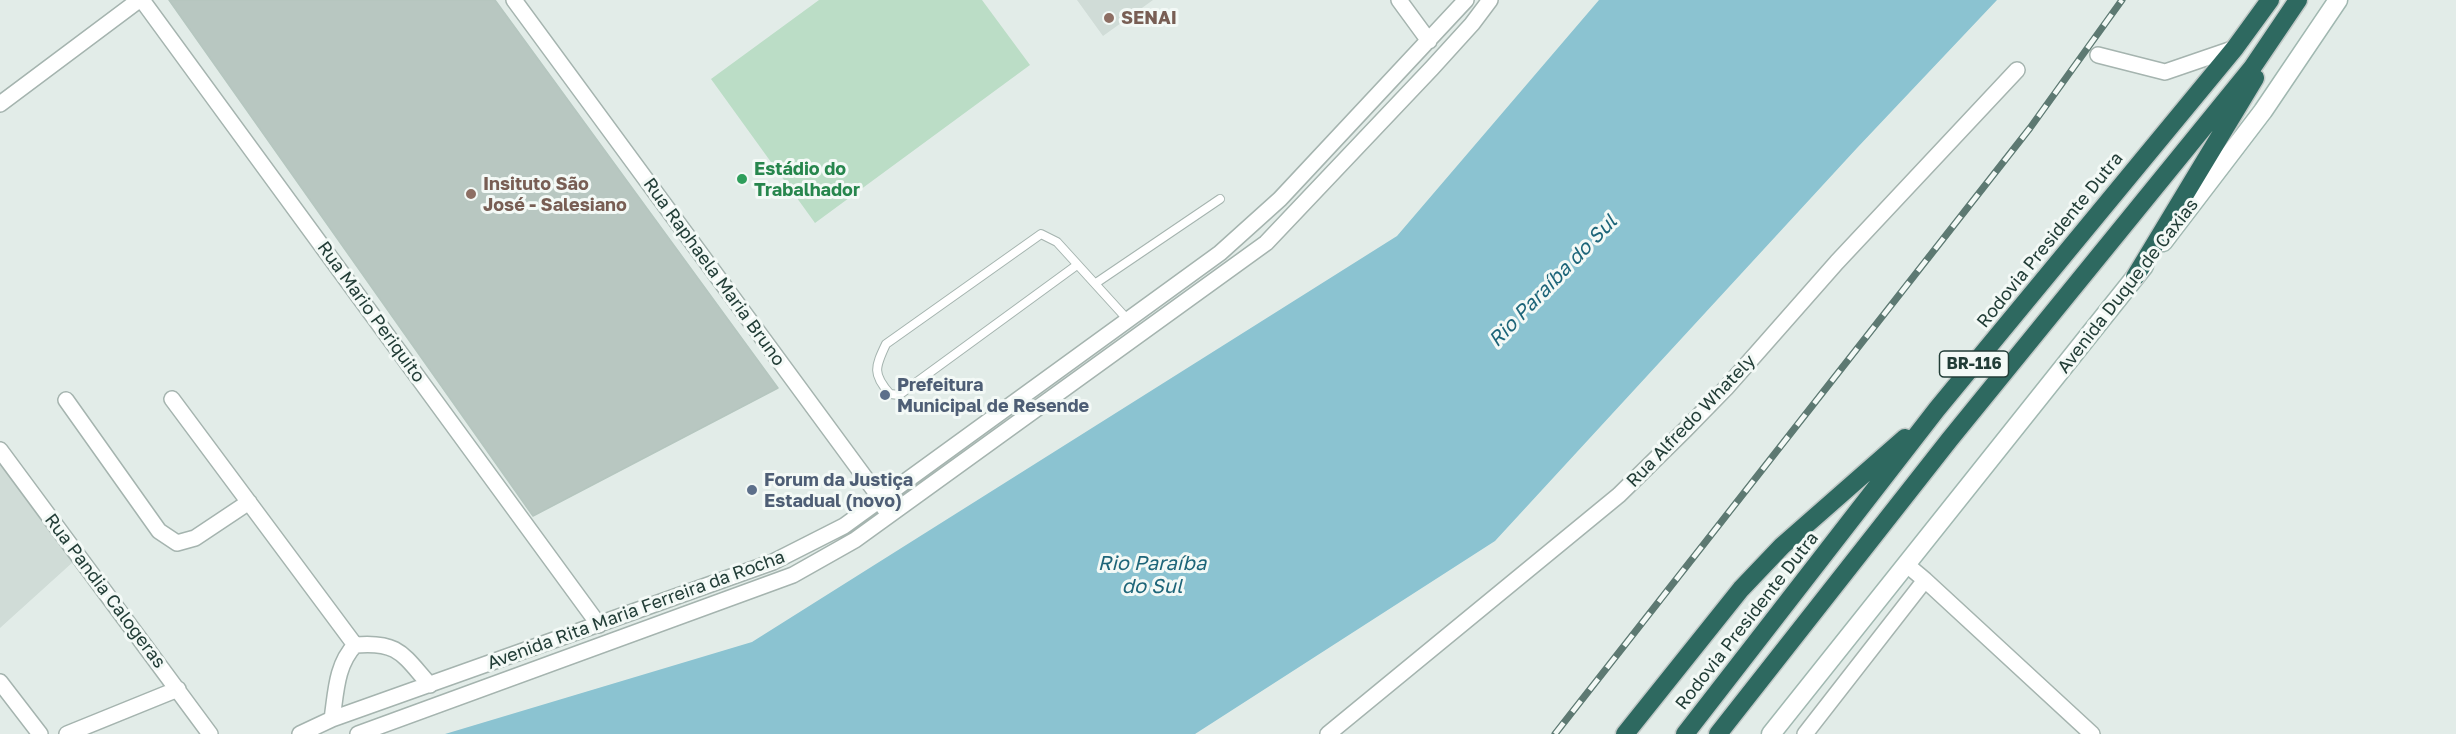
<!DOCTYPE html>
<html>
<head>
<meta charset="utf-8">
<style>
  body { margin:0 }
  canvas { display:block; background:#e2ece8 }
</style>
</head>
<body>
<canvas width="2456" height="734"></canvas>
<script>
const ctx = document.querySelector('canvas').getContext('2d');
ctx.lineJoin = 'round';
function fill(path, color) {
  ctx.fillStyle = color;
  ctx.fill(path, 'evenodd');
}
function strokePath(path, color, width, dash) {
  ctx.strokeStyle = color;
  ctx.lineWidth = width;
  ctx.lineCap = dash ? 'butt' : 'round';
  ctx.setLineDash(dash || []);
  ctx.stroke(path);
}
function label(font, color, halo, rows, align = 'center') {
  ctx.font = font + ' "Golos Text",sans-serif';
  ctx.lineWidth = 6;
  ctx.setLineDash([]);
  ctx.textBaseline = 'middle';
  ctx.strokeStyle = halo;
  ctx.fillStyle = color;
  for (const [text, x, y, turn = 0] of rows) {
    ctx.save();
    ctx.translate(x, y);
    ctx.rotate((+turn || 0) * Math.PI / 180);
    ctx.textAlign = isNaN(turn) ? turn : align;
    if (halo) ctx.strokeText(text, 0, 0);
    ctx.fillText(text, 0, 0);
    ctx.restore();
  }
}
fill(new Path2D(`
  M 1077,0 L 1153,0 L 1103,36 Z
  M 0,462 L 73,562 L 0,628 Z`), '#d0dcd7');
fill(new Path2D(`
  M 819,0 L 982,0 L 1030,65 L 815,223 L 711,79 Z`), '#bbddc6');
fill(new Path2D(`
  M 1599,0 L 1997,0 L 1857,148 L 1495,541 L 1195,734 L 445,734 L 752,642 L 1397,236 Z`), '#8bc3d1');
const building = new Path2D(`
  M 169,0 L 495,0 L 778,388 L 533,516 Z`);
fill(building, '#b8c7c1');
strokePath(building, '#b5c6bf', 1.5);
const lane = new Path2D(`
  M 1077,265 L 899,395 L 890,394 C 872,374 875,367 886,344 L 1041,234 L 1057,242 L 1128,320
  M 1096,283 L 1220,199`);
const street = new Path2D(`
  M 142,0 L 599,625
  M 514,0 L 880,498 L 884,508
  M 1399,0 L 1429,41
  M 2098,55 L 2165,72 L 2235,48
  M 0,104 L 139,0
  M 172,399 L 355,645
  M 66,400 L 159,531 L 177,543 L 195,538 L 249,502
  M 0,450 L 210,734
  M 1925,580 L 2092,734
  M 0,682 L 40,734
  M 332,719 C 336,693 336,665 355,645 C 399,641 403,655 430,685
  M 67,734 L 178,689
  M 300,734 L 332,719 L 773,562 L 844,526 L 1220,253 L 1280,199 L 1466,0
  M 358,734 L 793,575 L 855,540 L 1266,243 L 1432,68 L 1472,24 L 1490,0
  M 1328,734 L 1619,495 L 1685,430 L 1726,388 L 1837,262 L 2017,70
  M 1805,734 L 1925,580 L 1907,565`);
const secondary = new Path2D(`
  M 2163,242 L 2263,111 L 2338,0
  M 1771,734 L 2144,266`);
const highway = new Path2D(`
  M 2135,277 L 2255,78
  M 1625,734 L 1741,589 L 1782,546 L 1905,438
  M 1685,734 L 1937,409 L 2235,48 L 2270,0
  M 1718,734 L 1950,439 L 2252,68 L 2298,0`);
strokePath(lane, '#a5b4af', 10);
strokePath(street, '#a5b4af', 18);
strokePath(secondary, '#a1b8b1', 21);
strokePath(highway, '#c1c9c7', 21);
strokePath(lane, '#fff', 8);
strokePath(street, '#fff', 15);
strokePath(secondary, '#fff', 18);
strokePath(highway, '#2e6960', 18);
const rail = new Path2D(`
  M 1555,734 L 2030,128 L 2122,0`);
strokePath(rail, '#5d7972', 7);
strokePath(rail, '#f3f9f6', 4.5, [14]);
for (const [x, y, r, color] of [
  [1109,18,6,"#8d6e63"],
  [742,179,6,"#2e9e5b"],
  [471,194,6,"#8d6e63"],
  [885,395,6,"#5c6f8a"],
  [752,490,6,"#5c6f8a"]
]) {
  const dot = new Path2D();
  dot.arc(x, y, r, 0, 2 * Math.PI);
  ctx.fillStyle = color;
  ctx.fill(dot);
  strokePath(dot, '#f3f9f6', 2);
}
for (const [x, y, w] of [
  [1974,364,69]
]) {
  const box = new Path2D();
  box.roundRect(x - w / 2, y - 13, w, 26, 4.5);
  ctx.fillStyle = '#f3f9f6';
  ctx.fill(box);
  strokePath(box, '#223d37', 1.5);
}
label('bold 16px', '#223d37', null, [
  ["BR-116",1974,364]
]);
label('bold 18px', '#785e54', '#f3f9f6', [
  ["SENAI",1121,18],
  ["Insituto São",483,184],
  ["José - Salesiano",483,205]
], 'left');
label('bold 18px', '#27864d', '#f3f9f6', [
  ["Estádio do",754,169],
  ["Trabalhador",754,190]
], 'left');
label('18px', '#223d37', '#f3f9f6', [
  ["Rodovia Presidente Dutra",2050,240,-51],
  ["Rua Raphaela Maria Bruno",714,272,54],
  ["Avenida Duque de Caxias",2128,286,-52],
  ["Rua Mario Periquito",371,312,54],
  ["Rua Alfredo Whately",1691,421,-46],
  ["Rua Pandia Calogeras",105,591,53],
  ["Avenida Rita Maria Ferreira da Rocha",636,610,-20],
  ["Rodovia Presidente Dutra",1747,621,-52]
]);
label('bold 18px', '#4e5e75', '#f3f9f6', [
  ["Prefeitura",897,385],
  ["Municipal de Resende",897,406],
  ["Forum da Justiça",764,480],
  ["Estadual (novo)",764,501]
], 'left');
label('italic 20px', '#1d6579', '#f3f9f6', [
  ["Rio Paraíba do Sul",1553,281,-46],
  ["Rio Paraíba",1152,564],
  ["do Sul",1152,587]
]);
</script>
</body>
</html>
